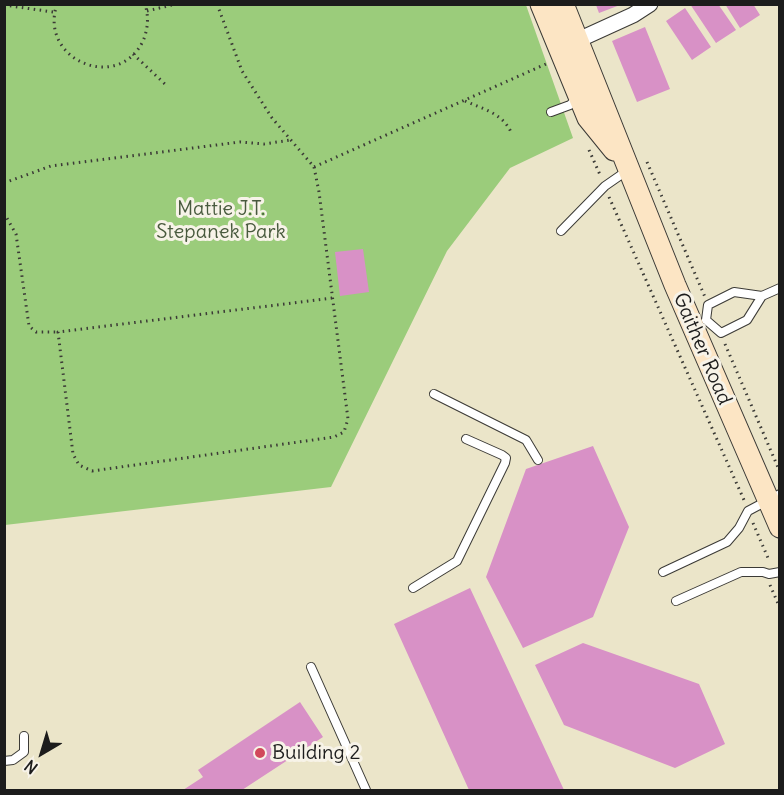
<!DOCTYPE html>
<html>
<head>
<meta charset="utf-8">
<style>
  body { margin:0 }
  #map { position:relative; width:784px; height:795px; overflow:hidden; background:#ebe5c9; font-family:Delius,sans-serif }
  canvas { display:block }
  .frame { position:absolute; inset:0; border:6px solid #1c1c1c; pointer-events:none }
  .north { position:absolute; left:12px; top:723px; width:60px; height:60px; -webkit-text-stroke:4px #f7f3e8; paint-order:stroke; rotate:218deg; font-size:16px; font-weight:700; line-height:24px; text-align:center; color:#1c1c1c }
  .north::after { content:''; display:block; margin:auto; width:21px; height:27px; background:#1c1c1c; clip-path:polygon(50% 0,100% 100%,50% 72%,0 100%) }
</style>
</head>
<body>
<div id="map">
<canvas width="784" height="795"></canvas>
<div class="frame"></div>
<div class="north">N</div>
</div>
<script>
const ctx = document.querySelector('canvas').getContext('2d');
ctx.lineJoin = 'round';
function fill(path, color) {
  ctx.fillStyle = color;
  ctx.fill(path, 'evenodd');
}
function strokePath(path, color, width, dash) {
  ctx.strokeStyle = color;
  ctx.lineWidth = width;
  ctx.lineCap = dash ? 'butt' : 'round';
  ctx.setLineDash(dash || []);
  ctx.stroke(path);
}
function label(font, color, halo, rows, align = 'center') {
  ctx.font = font + ' Delius,sans-serif';
  ctx.lineWidth = 6;
  ctx.setLineDash([]);
  ctx.textBaseline = 'middle';
  ctx.strokeStyle = halo;
  ctx.fillStyle = color;
  for (const [text, x, y, turn = 0] of rows) {
    ctx.save();
    ctx.translate(x, y);
    ctx.rotate((+turn || 0) * Math.PI / 180);
    ctx.textAlign = isNaN(turn) ? turn : align;
    if (halo) ctx.strokeText(text, 0, 0);
    ctx.fillText(text, 0, 0);
    ctx.restore();
  }
}
fill(new Path2D(`
  M 4,5 L 526,5 L 573,138 L 510,168 L 447,251 L 331,487 L 5,525 Z`), '#9bcc7b');
fill(new Path2D(`
  M 690,4 L 718,4 L 736,30 L 716,43 Z
  M 725,4 L 753,4 L 760,15 L 740,28 Z
  M 596,5 L 620,5 L 599,13 Z
  M 685,8 L 711,47 L 692,60 L 666,21 Z
  M 645,27 L 670,89 L 637,102 L 612,41 Z
  M 363,249 L 369,292 L 340,296 L 335,252 Z
  M 593,446 L 629,527 L 593,617 L 523,648 L 486,577 L 526,469 Z
  M 470,588 L 564,790 L 469,790 L 394,624 Z
  M 583,643 L 699,684 L 725,744 L 675,768 L 564,725 L 535,665 Z
  M 300,702 L 323,737 L 242,790 L 183,790 L 203,777 L 198,770 Z`), '#d891c6');
const lane = new Path2D(`
  M 551,112 L 570,105 L 577,98
  M 561,231 L 605,186 L 628,170
  M 706,320 L 721,333 L 747,320 L 762,296 L 780,288
  M 706,320 L 708,305 L 734,292 L 762,296
  M 434,394 L 526,440 L 538,460
  M 663,572 L 727,542 L 739,528 L 748,511 L 780,494
  M 413,588 L 457,561 L 505,463 L 506,458 L 502,455 L 466,439
  M 676,601 L 741,572 L 763,572 L 769,574 L 780,572
  M 311,667 L 366,790
  M 4,761 L 13,760 L 24,752 L 24,736`);
const street = new Path2D(`
  M 576,41 L 633,15 L 650,4`);
const secondary = new Path2D(`
  M 541,4 L 588,118 L 614,150
  M 563,4 L 675,285 L 780,527`);
strokePath(lane, '#3b3a36', 10);
strokePath(street, '#3b3a36', 17);
strokePath(secondary, '#3b3a36', 23);
strokePath(new Path2D(`
  M 57,4 C 38,60 118,93 143,41 C 148,29 149,17 145,4
  M 217,4 L 242,71 L 272,118 L 314,167 L 546,64
  M 4,5 L 53,12
  M 147,11 L 176,4
  M 133,54 L 166,85
  M 465,101 C 483,109 502,113 511,132
  M 589,150 L 601,177
  M 647,162 L 705,297
  M 314,167 L 319,192 L 348,419 L 344,432 L 334,437 L 92,471 L 79,465 L 73,454 L 58,332 L 333,298
  M 4,183 L 51,166 L 240,142 L 264,144 L 291,140
  M 609,197 L 744,500
  M 4,213 L 16,234 L 29,326 L 36,332 L 58,332
  M 725,344 L 780,472
  M 753,523 L 768,558
  M 770,585 L 780,608`), '#3b3a36', 3, [1.5, 4.5]);
strokePath(lane, '#fff', 8);
strokePath(street, '#fff', 15);
strokePath(secondary, '#fce5c4', 21);
for (const [x, y, r, color] of [
  [260,753,6,"#d1495b"]
]) {
  const dot = new Path2D();
  dot.arc(x, y, r, 0, 2 * Math.PI);
  ctx.fillStyle = color;
  ctx.fill(dot);
  strokePath(dot, '#f7f3e8', 2);
}
label('20px', '#485a3d', '#f7f3e8', [
  ["Mattie J.T.",221,209],
  ["Stepanek Park",221,232]
]);
label('20px', '#1c1c1c', '#f7f3e8', [
  ["Gaither Road",702,349,67]
]);
label('20px', '#1c1c1c', '#f7f3e8', [
  ["Building 2",272,753]
], 'left');
</script>
</body>
</html>
